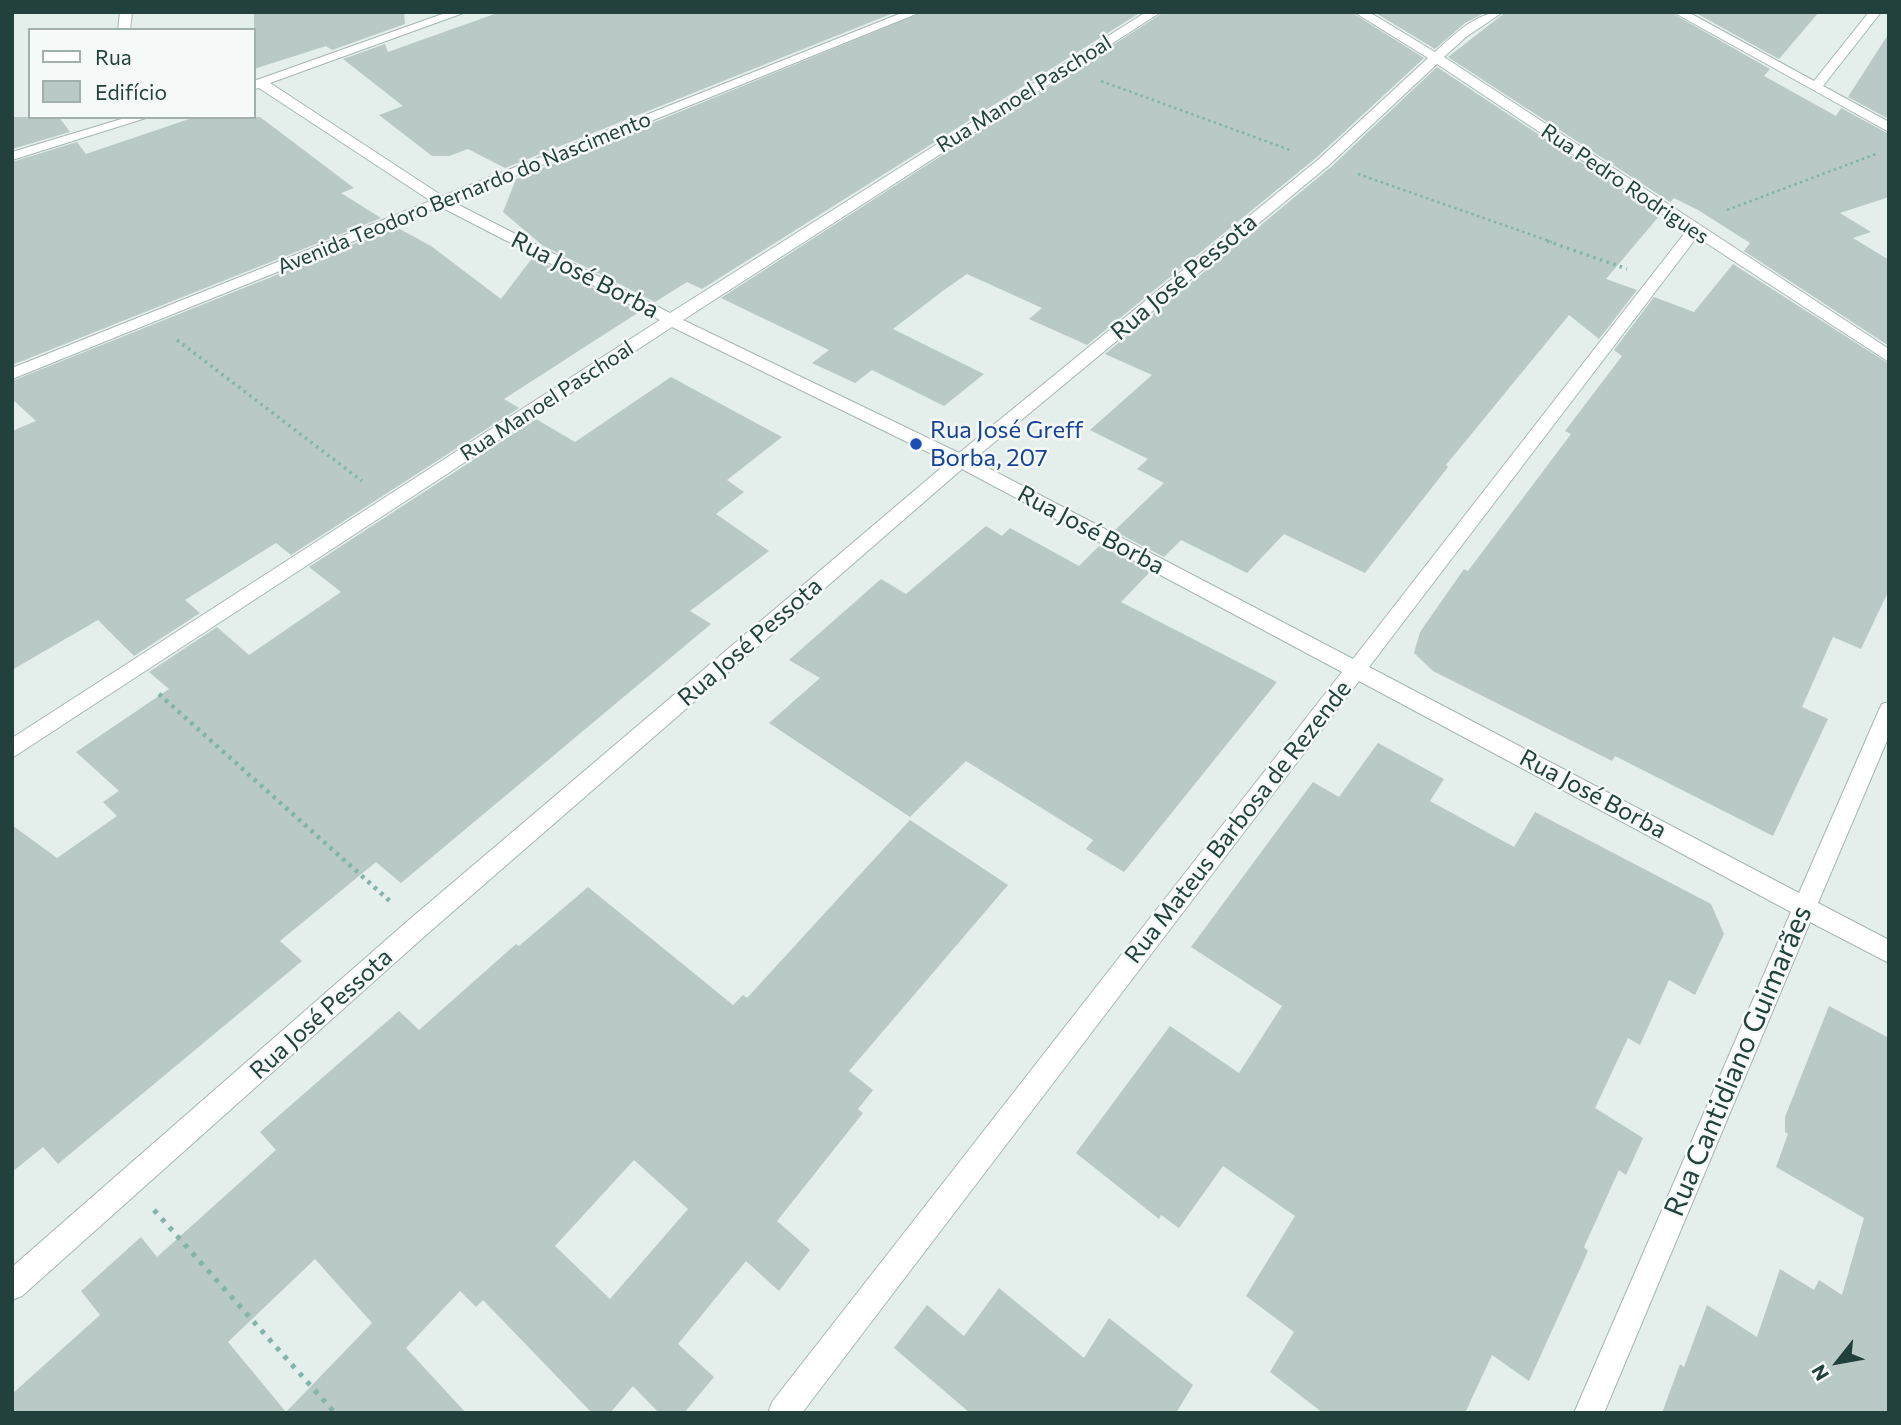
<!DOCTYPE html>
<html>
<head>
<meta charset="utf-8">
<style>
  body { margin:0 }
  #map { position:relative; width:1901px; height:1425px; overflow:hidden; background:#e4eeeb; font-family:Commissioner,sans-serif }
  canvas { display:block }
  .frame { position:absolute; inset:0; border:14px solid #22413d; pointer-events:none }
  .legend { position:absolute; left:28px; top:28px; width:228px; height:91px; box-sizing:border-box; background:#f5faf8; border:2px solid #a1b0ad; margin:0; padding:9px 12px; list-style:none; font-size:21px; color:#22413d }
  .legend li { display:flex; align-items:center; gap:14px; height:35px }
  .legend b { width:35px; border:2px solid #a1b0ad }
  .north { position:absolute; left:1803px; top:1327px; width:70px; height:70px; -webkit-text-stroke:5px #f5faf8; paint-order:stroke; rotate:239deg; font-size:19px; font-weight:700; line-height:28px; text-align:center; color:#22413d }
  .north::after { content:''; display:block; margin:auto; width:24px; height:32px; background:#22413d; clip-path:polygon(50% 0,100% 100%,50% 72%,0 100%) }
</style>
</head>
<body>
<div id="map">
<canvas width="1901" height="1425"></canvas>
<div class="frame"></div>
<ul class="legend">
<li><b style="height:9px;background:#fff"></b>Rua</li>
<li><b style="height:19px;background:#b9c9c5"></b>Edifício</li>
</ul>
<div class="north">N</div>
</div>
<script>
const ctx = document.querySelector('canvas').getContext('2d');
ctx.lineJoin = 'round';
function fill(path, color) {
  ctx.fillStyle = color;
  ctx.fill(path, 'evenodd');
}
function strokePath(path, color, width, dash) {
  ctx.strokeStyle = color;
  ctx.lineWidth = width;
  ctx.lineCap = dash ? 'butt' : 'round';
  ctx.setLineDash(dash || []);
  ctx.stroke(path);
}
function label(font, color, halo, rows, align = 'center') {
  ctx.font = font + ' Commissioner,sans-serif';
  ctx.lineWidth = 5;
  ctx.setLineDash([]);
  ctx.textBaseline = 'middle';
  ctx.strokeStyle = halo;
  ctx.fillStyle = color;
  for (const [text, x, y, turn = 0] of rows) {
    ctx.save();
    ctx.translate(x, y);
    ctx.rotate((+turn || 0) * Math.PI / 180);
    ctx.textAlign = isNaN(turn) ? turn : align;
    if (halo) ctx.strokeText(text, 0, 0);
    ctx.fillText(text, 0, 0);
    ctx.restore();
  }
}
fill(new Path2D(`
  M 254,12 L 404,12 L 405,24 L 332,50 L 326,46 L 254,69 Z
  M 500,12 L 896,12 L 505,168 L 468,149 L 449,156 L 432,156 L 379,115 L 403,106 L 343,59 L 385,44 L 388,52 Z
  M 923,12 L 1141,12 L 702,289 L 687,282 L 655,302 L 542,245 L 503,212 L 516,179 Z
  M 1164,12 L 1351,12 L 1424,58 L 1317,157 L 1087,345 L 1029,319 L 1042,308 L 967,274 L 944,290 L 893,329 L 984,374 L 944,406 L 872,370 L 855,383 L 812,363 L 829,350 L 721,298 Z
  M 1374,12 L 1486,12 L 1465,23 L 1435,49 Z
  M 1506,12 L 1670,12 L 1770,69 L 1764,76 L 1836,116 L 1841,108 L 1889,134 L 1889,197 L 1840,213 L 1871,232 L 1853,238 L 1889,260 L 1889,346 L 1744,251 L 1750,243 L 1698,210 L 1674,198 L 1670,202 L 1448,57 Z
  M 1694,12 L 1819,12 L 1779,59 Z
  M 1889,33 L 1889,119 L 1848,97 Z
  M 1437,67 L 1660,215 L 1606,279 L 1637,290 L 1599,339 L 1569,315 L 1446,465 L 1448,467 L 1365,573 L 1284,534 L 1247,573 L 1181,540 L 1164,557 L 1114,531 L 1164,483 L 1137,469 L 1148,459 L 1090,430 L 1152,375 L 1105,354 L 1331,167 Z
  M 12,117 L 59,117 L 70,132 L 12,149 Z
  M 195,117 L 260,117 L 354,188 L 341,193 L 381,218 L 12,365 L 12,162 L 77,142 L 86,154 Z
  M 396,227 L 431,246 L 501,299 L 533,257 L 639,312 L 504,399 L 519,408 L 291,555 L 276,543 L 185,600 L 200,613 L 134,656 L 98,620 L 12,670 L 12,431 L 36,421 L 12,399 L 12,381 Z
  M 1733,264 L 1889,364 L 1889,590 L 1861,649 L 1833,637 L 1802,707 L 1828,719 L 1773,836 L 1615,756 L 1612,761 L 1433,671 L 1414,653 L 1420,632 L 1464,569 L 1468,571 L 1571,434 L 1565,431 L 1622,356 L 1614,350 L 1654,297 L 1694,312 Z
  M 671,377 L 782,437 L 727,480 L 744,492 L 716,514 L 769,551 L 690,611 L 711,624 L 401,883 L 376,862 L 280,941 L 302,961 L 58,1164 L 43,1147 L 12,1172 L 12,825 L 57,858 L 117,816 L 103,802 L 119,791 L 76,752 L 169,689 L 149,672 L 217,627 L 249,655 L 341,592 L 309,567 L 536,419 L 575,442 Z
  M 986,526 L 1002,536 L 1010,528 L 1079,566 L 1100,545 L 1150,572 L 1121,602 L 1277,682 L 1124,872 L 1086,849 L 1093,840 L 966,761 L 910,817 L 769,723 L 820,678 L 789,660 L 881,579 L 906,594 Z
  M 1378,743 L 1444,779 L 1430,801 L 1514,847 L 1535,812 L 1711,904 L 1724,934 L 1695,995 L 1669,980 L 1640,1045 L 1628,1038 L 1595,1108 L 1643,1138 L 1626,1175 L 1619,1170 L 1584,1247 L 1588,1251 L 1529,1381 L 1492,1355 L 1465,1413 L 1323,1413 L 1270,1372 L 1294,1332 L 1246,1296 L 1295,1216 L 1223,1166 L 1179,1228 L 1161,1215 L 1159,1219 L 1076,1153 L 1170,1026 L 1239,1073 L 1282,1006 L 1191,947 L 1313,782 L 1339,797 Z
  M 910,820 L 1008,885 L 849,1071 L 873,1090 L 858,1109 L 863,1113 L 777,1221 L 810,1250 L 779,1291 L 746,1261 L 678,1344 L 714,1377 L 684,1413 L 659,1413 L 633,1386 L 610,1413 L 592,1413 L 483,1300 L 476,1307 L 460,1291 L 406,1348 L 466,1413 L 12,1413 L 12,1394 L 100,1315 L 81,1291 L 141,1237 L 157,1257 L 276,1150 L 260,1132 L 399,1011 L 419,1030 L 516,944 L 519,946 L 588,887 L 733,1005 L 743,995 L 747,998 ZM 634,1160 L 688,1209 L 610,1299 L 555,1246 ZM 315,1259 L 372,1323 L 286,1412 L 228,1342 Z
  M 1829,1006 L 1889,1038 L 1889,1413 L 1662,1413 L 1680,1364 L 1684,1367 L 1707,1305 L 1757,1337 L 1780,1269 L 1814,1290 L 1819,1280 L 1842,1295 L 1864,1218 L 1776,1167 L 1788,1134 L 1785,1132 L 1785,1117 Z
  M 999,1288 L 1084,1358 L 1109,1318 L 1193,1385 L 1176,1413 L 970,1413 L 894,1348 L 927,1305 L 964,1336 Z`), '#b9c9c5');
const minor = new Path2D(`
  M 120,12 L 132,12 L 130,30 L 118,30 Z
  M 448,12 L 466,12 L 270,83 L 447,199 L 670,313 L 1146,12 L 1161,12 L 683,320 L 959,453 L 1319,159 L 1428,58 L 1354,12 L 1369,12 L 1435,52 C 1455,34 1476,12 1503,12 L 1466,37 L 1444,57 L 1889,349 L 1889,362 L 1697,237 L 1369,667 L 1799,893 L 1879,710 L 1882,704 L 1889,702 L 1889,736 L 1818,903 L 1889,940 L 1889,963 L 1810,922 L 1604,1413 L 1574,1413 L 1791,912 L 1359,681 L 802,1413 L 768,1413 L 772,1402 L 1342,672 L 962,469 L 426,935 L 22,1296 L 12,1300 L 12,1267 L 410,919 L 948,462 L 672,327 L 12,758 L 12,738 L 660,320 L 437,205 L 259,88 L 254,89 L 254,81 ZM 1437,64 L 1687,230 L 1353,659 L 973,460 L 1329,165 Z
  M 1673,12 L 1688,12 L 1814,81 L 1869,12 L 1881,12 L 1823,86 L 1889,122 L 1889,132 Z
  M 128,117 L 149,117 L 12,160 L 12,152 Z`);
const tertiary = new Path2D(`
  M 904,12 L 921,12 L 12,379 L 12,368 Z`);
strokePath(minor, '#a6b7b3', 2);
strokePath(tertiary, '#a6b7b3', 2);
strokePath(new Path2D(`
  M 1101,81 L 1290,150
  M 1358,174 L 1552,242
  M 1727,210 L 1876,154`), '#83b3ab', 2.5, [2.5, 3.5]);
strokePath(new Path2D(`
  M 1547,241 L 1627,269
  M 177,340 L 362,481`), '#83b3ab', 3.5, [2.5, 4.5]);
strokePath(new Path2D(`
  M 159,694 L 392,903`), '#83b3ab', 4.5, [3.5, 5]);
strokePath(new Path2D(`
  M 154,1210 L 335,1413`), '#83b3ab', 5, [4.5, 7]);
fill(minor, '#fff');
fill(tertiary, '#fff');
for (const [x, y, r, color] of [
  [916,444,7,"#1a4fb4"]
]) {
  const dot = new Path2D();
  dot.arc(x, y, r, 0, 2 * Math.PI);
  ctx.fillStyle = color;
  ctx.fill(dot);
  strokePath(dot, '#f5faf8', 2.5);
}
label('21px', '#22413d', '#f5faf8', [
  ["Rua Manoel Paschoal",1024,94,-32],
  ["Rua Pedro Rodrigues",1625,184,34],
  ["Avenida Teodoro Bernardo do Nascimento",464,193,-22],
  ["Rua Manoel Paschoal",547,401,-33]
]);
label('24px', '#22413d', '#f5faf8', [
  ["Rua José Borba",585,275,27],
  ["Rua José Pessota",1184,277,-40],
  ["Rua José Borba",1091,530,28],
  ["Rua José Pessota",750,642,-41],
  ["Rua José Borba",1593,794,28],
  ["Rua Mateus Barbosa de Rezende",1238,822,-52],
  ["Rua José Pessota",321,1014,-42]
]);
label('24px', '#164399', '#f5faf8', [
  ["Rua José Greff",930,430],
  ["Borba, 207",930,458]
], 'left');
label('28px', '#22413d', '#f5faf8', [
  ["Rua Cantidiano Guimarães",1738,1061,-67]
]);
</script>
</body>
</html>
